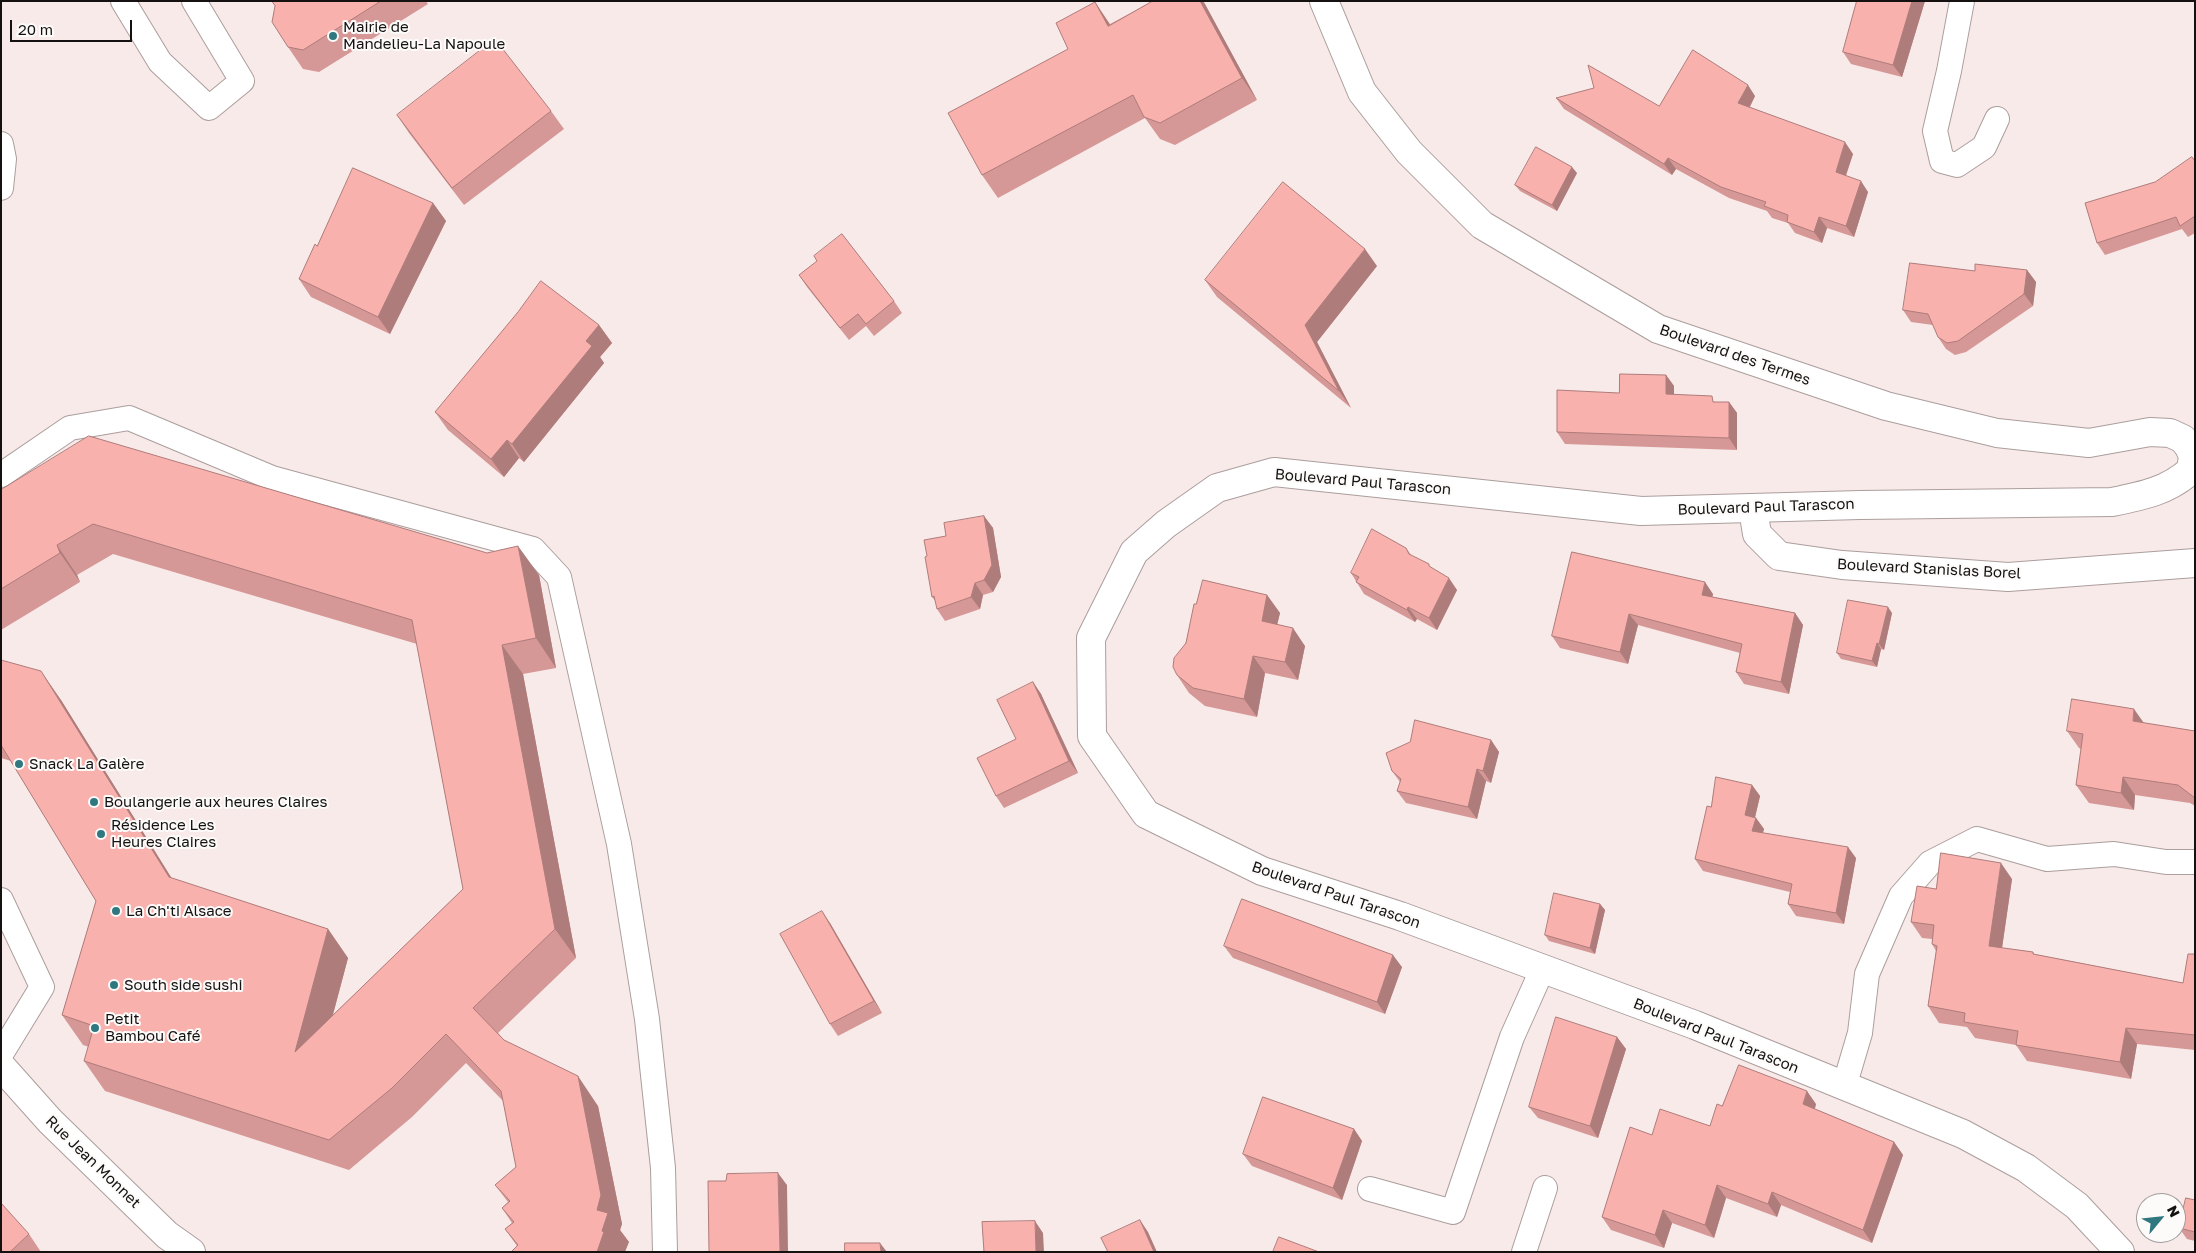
<!DOCTYPE html>
<html>
<head>
<meta charset="utf-8">
<style>
  body { margin:0 }
  #map { position:relative; width:2196px; height:1253px; overflow:hidden; background:#f8eae9; font-family:"Golos Text",sans-serif }
  canvas { display:block }
  .frame { position:absolute; inset:0; border:2px solid #151111; pointer-events:none }
  .north { position:absolute; left:2136px; top:1193px; width:50px; height:50px; box-sizing:border-box; background:#fdfafa; border:1px solid #a09d9d; border-radius:50%; rotate:62deg; font-size:14px; font-weight:700; line-height:20px; text-align:center; color:#151111 }
  .north::after { content:''; display:block; margin:auto; width:18px; height:22px; background:#307880; clip-path:polygon(50% 0,100% 100%,50% 72%,0 100%) }
  .scale { position:absolute; left:10px; top:20px; width:122px; height:22px; box-sizing:border-box; border:2px solid #151111; border-top:0; padding-left:6px; font-size:15px; line-height:18px; white-space:nowrap; color:#151111; -webkit-text-stroke:4px #fdfafa; paint-order:stroke }
</style>
</head>
<body>
<div id="map">
<canvas width="2196" height="1253"></canvas>
<div class="frame"></div>
<div class="north">N</div>
<div class="scale">20 m</div>
</div>
<script>
const ctx = document.querySelector('canvas').getContext('2d');
ctx.lineJoin = 'round';
function strokePath(path, color, width, dash) {
  ctx.strokeStyle = color;
  ctx.lineWidth = width;
  ctx.lineCap = dash ? 'butt' : 'round';
  ctx.setLineDash(dash || []);
  ctx.stroke(path);
}
function fill(path, color) {
  ctx.fillStyle = color;
  ctx.fill(path, 'evenodd');
}
function label(font, color, halo, rows, align = 'center') {
  ctx.font = font + ' "Golos Text",sans-serif';
  ctx.lineWidth = 4;
  ctx.setLineDash([]);
  ctx.textBaseline = 'middle';
  ctx.strokeStyle = halo;
  ctx.fillStyle = color;
  for (const [text, x, y, turn = 0] of rows) {
    ctx.save();
    ctx.translate(x, y);
    ctx.rotate((+turn || 0) * Math.PI / 180);
    ctx.textAlign = isNaN(turn) ? turn : align;
    if (halo) ctx.strokeText(text, 0, 0);
    ctx.fillText(text, 0, 0);
    ctx.restore();
  }
}
const lane = new Path2D(`
  M 123,1 L 160,62 L 209,108 L 242,81 L 194,1
  M 1962,1 L 1949,71 L 1935,131 L 1942,161 L 1957,165 L 1984,147 L 1997,119
  M 1,144 L 4,159 L 1,188
  M 1,475 L 70,428 L 129,418 L 272,478 L 533,549 L 559,577 L 619,844 L 647,1019 L 663,1168 L 665,1252
  M 1,900 L 42,987 L 1,1054
  M 1844,1087 L 1860,1033 L 1867,974 L 1901,896 L 1930,863 L 1977,839 L 2047,859 L 2114,854 L 2166,862 L 2195,862
  M 1370,1189 L 1453,1212 L 1512,1037 L 1542,970
  M 1524,1252 L 1545,1188`);
const street = new Path2D(`
  M 1753,509 L 1757,534 L 1779,556 L 1842,565 L 2008,577 L 2195,563`);
const secondary = new Path2D(`
  M 1324,1 L 1362,92 L 1409,152 L 1482,225 L 1658,329 L 1886,406 L 1997,433 L 2089,443 L 2150,432 L 2170,433 L 2183,439 L 2189,447 L 2193,456 L 2191,470 C 2168,491 2142,496 2112,502 L 1860,505 L 1641,511 L 1274,472 L 1217,488 L 1166,524 L 1134,552 L 1091,638 L 1092,736 L 1146,814 L 1262,871 L 1400,916 L 1695,1025 L 1963,1134 L 2026,1168 L 2077,1206 L 2120,1252
  M 1,1066 L 50,1121 L 167,1235 L 191,1252`);
strokePath(lane, '#ab9e9d', 26);
strokePath(street, '#ab9e9d', 30);
strokePath(secondary, '#ab9e9d', 30);
strokePath(lane, '#fff', 24);
strokePath(street, '#fff', 28);
strokePath(secondary, '#fff', 28);
fill(new Path2D(`
  M 272,1 L 426,1 L 428,4 L 319,72 L 303,69 L 288,47 L 275,6 Z
  M 1153,1 L 1203,1 L 1257,100 L 1175,145 L 1160,139 L 1145,118 L 998,198 L 982,175 L 1068,49 L 1095,2 L 1110,24 Z
  M 1857,1 L 1925,1 L 1902,77 L 1851,64 L 1843,52 Z
  M 1755,96 L 1750,107 L 1853,154 L 1846,176 L 1868,192 L 1854,237 L 1827,228 L 1822,243 L 1795,233 L 1788,223 L 1772,218 L 1767,211 L 1729,198 L 1676,169 L 1672,175 L 1564,109 L 1556,98 L 1659,106 Z
  M 551,111 L 564,129 L 464,205 L 409,133 L 397,115 Z
  M 2195,160 L 2195,233 L 2188,237 L 2182,229 L 2105,255 L 2097,243 L 2155,182 Z
  M 1577,173 L 1557,211 L 1520,191 L 1515,185 Z
  M 433,203 L 446,221 L 390,334 L 311,297 L 299,279 L 317,246 Z
  M 1377,266 L 1317,342 L 1351,408 L 1217,297 L 1205,280 Z
  M 2027,270 L 2036,282 L 2033,306 L 1966,352 L 1955,355 L 1946,349 L 1938,337 L 1933,325 L 1911,322 L 1903,310 L 1975,271 Z
  M 799,275 L 894,301 L 902,313 L 874,336 L 866,326 L 849,340 L 807,287 Z
  M 599,325 L 612,343 L 600,357 L 604,363 L 524,462 L 519,458 L 504,477 L 448,430 L 435,412 Z
  M 1666,375 L 1674,386 L 1674,395 L 1716,402 L 1729,402 L 1737,413 L 1737,450 L 1565,444 L 1557,432 L 1619,393 Z
  M 1,490 L 539,575 L 556,668 L 523,674 L 576,958 L 498,1033 L 504,1040 L 598,1106 L 622,1224 L 620,1230 L 629,1242 L 517,1246 L 505,1229 L 512,1223 L 502,1208 L 508,1202 L 495,1185 L 516,1167 L 503,1101 L 466,1063 L 412,1117 L 349,1170 L 105,1091 L 84,1061 L 89,1047 L 83,1045 L 62,1015 L 96,901 L 11,761 L 1,758 L 1,660 L 61,700 L 171,878 L 328,929 L 348,958 L 333,1015 L 463,889 L 417,644 L 113,554 L 77,575 L 80,582 L 1,630 Z
  M 984,516 L 993,528 L 1001,577 L 993,592 L 983,595 L 980,609 L 945,621 L 937,609 L 936,602 L 932,597 L 927,556 L 946,536 Z
  M 1406,548 L 1411,555 L 1432,568 L 1457,590 L 1437,630 L 1417,619 L 1415,622 L 1364,594 L 1351,573 Z
  M 1572,552 L 1713,594 L 1712,597 L 1795,613 L 1803,625 L 1789,694 L 1744,684 L 1736,672 L 1740,653 L 1638,625 L 1628,664 L 1560,648 L 1552,636 Z
  M 1267,595 L 1280,613 L 1277,624 L 1305,646 L 1298,680 L 1265,673 L 1257,717 L 1205,706 L 1189,693 L 1177,675 L 1196,604 Z
  M 1892,613 L 1884,650 L 1881,649 L 1877,667 L 1841,659 L 1837,653 Z
  M 1033,682 L 1041,694 L 1078,773 L 1004,808 L 996,796 L 1016,739 Z
  M 2144,723 L 2195,731 L 2195,806 L 2190,803 L 2135,795 L 2134,810 L 2089,803 L 2076,785 L 2081,749 L 2079,748 L 2067,731 Z
  M 1491,740 L 1499,752 L 1491,783 L 1486,781 L 1477,819 L 1406,803 L 1397,791 L 1400,782 L 1392,771 Z
  M 1752,785 L 1760,796 L 1755,817 L 1756,818 L 1764,829 L 1763,833 L 1856,858 L 1844,924 L 1796,916 L 1788,904 L 1790,892 L 1703,871 L 1695,859 L 1711,807 Z
  M 2012,879 L 2002,948 L 2033,952 L 2034,954 L 2183,983 L 2195,954 L 2195,1050 L 2137,1044 L 2131,1079 L 2027,1061 L 2016,1045 L 1975,1038 L 1967,1027 L 1939,1023 L 1928,1006 L 1936,951 L 1932,944 L 1932,939 L 1922,938 L 1911,922 L 1936,889 Z
  M 1600,904 L 1605,910 L 1595,954 L 1549,941 L 1545,935 Z
  M 830,923 L 882,1013 L 838,1036 L 830,1024 Z
  M 1224,946 L 1402,967 L 1385,1014 L 1233,958 Z
  M 1617,1037 L 1626,1049 L 1598,1138 L 1538,1118 L 1529,1107 Z
  M 1816,1104 L 1815,1109 L 1894,1142 L 1903,1155 L 1872,1243 L 1781,1205 L 1777,1217 L 1726,1198 L 1714,1238 L 1672,1223 L 1664,1248 L 1611,1230 L 1602,1217 L 1652,1135 L 1710,1126 L 1722,1106 Z
  M 1354,1129 L 1362,1141 L 1342,1200 L 1252,1166 L 1243,1154 Z
  M 2195,1200 L 2195,1241 L 2187,1239 L 2179,1228 Z
  M 29,1234 L 41,1252 L 1,1252 Z`), '#d69896');
fill(new Path2D(`
  M 1200,1 L 1203,1 L 1205,4 L 1257,100 L 1242,78 Z
  M 1912,1 L 1925,1 L 1902,77 L 1893,65 Z
  M 1095,2 L 1110,25 L 1108,26 Z
  M 1748,85 L 1755,96 L 1746,114 L 1738,103 Z
  M 1845,142 L 1853,154 L 1843,183 L 1836,172 Z
  M 1668,158 L 1676,169 L 1672,175 L 1664,164 Z
  M 1572,167 L 1577,173 L 1557,211 L 1552,205 Z
  M 1861,181 L 1868,192 L 1854,237 L 1846,226 Z
  M 433,203 L 446,221 L 390,334 L 378,317 Z
  M 1819,217 L 1827,228 L 1822,243 L 1814,232 Z
  M 1365,249 L 1377,266 L 1317,342 L 1351,408 L 1339,391 L 1305,325 Z
  M 2027,270 L 2036,282 L 2033,306 L 2024,294 Z
  M 599,325 L 612,343 L 600,357 L 604,363 L 524,462 L 512,444 L 586,341 Z
  M 1666,375 L 1674,386 L 1674,406 L 1666,394 Z
  M 1729,402 L 1737,413 L 1737,450 L 1729,438 Z
  M 507,440 L 519,458 L 504,477 L 491,459 Z
  M 984,516 L 993,528 L 1001,577 L 993,592 L 984,580 Z
  M 57,545 L 77,575 L 80,582 L 60,553 Z
  M 518,546 L 539,575 L 556,668 L 536,638 Z
  M 1449,578 L 1457,590 L 1437,630 L 1429,618 Z
  M 1705,582 L 1713,594 L 1710,607 L 1702,595 Z
  M 975,583 L 983,595 L 980,609 L 971,597 Z
  M 1267,595 L 1280,613 L 1274,638 L 1262,621 Z
  M 1408,607 L 1417,619 L 1415,622 L 1407,610 Z
  M 1888,607 L 1892,613 L 1884,650 L 1879,644 Z
  M 1795,613 L 1803,625 L 1789,694 L 1781,682 Z
  M 1629,614 L 1638,625 L 1628,664 L 1620,652 Z
  M 1293,628 L 1305,646 L 1298,680 L 1285,662 Z
  M 1877,643 L 1881,649 L 1877,667 L 1872,661 Z
  M 502,645 L 523,674 L 576,958 L 555,929 Z
  M 1253,656 L 1265,673 L 1257,717 L 1244,699 Z
  M 41,671 L 61,700 L 189,906 L 169,877 Z
  M 1033,682 L 1041,694 L 1078,773 L 1069,761 Z
  M 2134,709 L 2146,726 L 2133,721 Z
  M 1491,740 L 1499,752 L 1491,783 L 1483,771 Z
  M 1477,769 L 1486,781 L 1477,819 L 1468,807 Z
  M 2123,777 L 2135,795 L 2134,810 L 2121,793 Z
  M 1752,785 L 1760,796 L 1753,826 L 1745,815 Z
  M 1756,818 L 1764,829 L 1760,842 L 1752,831 Z
  M 1848,847 L 1856,858 L 1844,924 L 1836,913 Z
  M 2001,863 L 2012,879 L 2000,962 L 1989,946 Z
  M 1600,904 L 1605,910 L 1595,954 L 1590,948 Z
  M 822,911 L 830,923 L 882,1013 L 874,1001 Z
  M 328,929 L 348,958 L 315,1081 L 295,1052 Z
  M 1393,955 L 1402,967 L 1385,1014 L 1377,1002 Z
  M 2126,1028 L 2137,1044 L 2131,1079 L 2120,1062 Z
  M 1617,1037 L 1626,1049 L 1598,1138 L 1590,1126 Z
  M 578,1076 L 598,1106 L 622,1224 L 620,1230 L 629,1242 L 625,1252 L 597,1252 L 597,1210 Z
  M 1807,1091 L 1816,1104 L 1812,1117 L 1803,1104 Z
  M 1354,1129 L 1362,1141 L 1342,1200 L 1333,1188 Z
  M 1894,1142 L 1903,1155 L 1872,1243 L 1863,1230 Z
  M 778,1173 L 787,1185 L 788,1252 L 780,1252 Z
  M 1717,1185 L 1726,1198 L 1714,1238 L 1705,1225 Z
  M 1772,1192 L 1781,1205 L 1777,1217 L 1768,1204 Z
  M 1663,1210 L 1672,1223 L 1664,1248 L 1655,1235 Z
  M 1140,1220 L 1148,1232 L 1157,1252 L 1154,1252 Z
  M 1035,1221 L 1043,1233 L 1044,1252 L 1036,1252 Z
  M 880,1243 L 887,1252 L 881,1252 Z`), '#ae7c7a');
const building = new Path2D(`
  M 272,1 L 381,1 L 303,50 L 288,47 L 272,22 L 275,6 Z
  M 1153,1 L 1200,1 L 1242,78 L 1160,123 L 1144,117 L 1133,95 L 982,175 L 948,113 L 1068,49 L 1056,23 L 1095,2 L 1108,26 Z
  M 1857,1 L 1912,1 L 1893,65 L 1843,52 Z
  M 495,39 L 551,111 L 452,188 L 397,115 Z
  M 1693,50 L 1748,85 L 1738,103 L 1845,142 L 1836,172 L 1861,181 L 1846,226 L 1819,217 L 1814,232 L 1787,222 L 1788,215 L 1764,206 L 1766,202 L 1721,187 L 1668,158 L 1664,164 L 1556,98 L 1594,88 L 1588,65 L 1659,106 Z
  M 1536,147 L 1572,167 L 1552,205 L 1515,185 Z
  M 2192,157 L 2195,161 L 2195,216 L 2180,226 L 2176,217 L 2097,243 L 2085,203 L 2155,182 Z
  M 353,168 L 433,203 L 378,317 L 299,279 L 315,244 L 317,246 Z
  M 1283,182 L 1365,249 L 1305,325 L 1339,391 L 1205,280 Z
  M 842,234 L 894,301 L 866,324 L 858,314 L 840,328 L 799,275 L 817,261 L 814,256 Z
  M 1910,263 L 1975,271 L 1975,264 L 2027,270 L 2024,294 L 1958,341 L 1947,343 L 1938,337 L 1928,314 L 1903,310 Z
  M 541,281 L 599,325 L 586,341 L 592,346 L 512,444 L 507,440 L 491,459 L 435,412 L 518,312 Z
  M 1620,374 L 1666,375 L 1666,394 L 1712,396 L 1713,402 L 1729,402 L 1729,438 L 1557,432 L 1557,390 L 1619,393 Z
  M 89,436 L 487,553 L 518,546 L 536,638 L 502,645 L 555,929 L 473,1008 L 504,1040 L 578,1076 L 601,1195 L 597,1210 L 608,1213 L 602,1231 L 604,1232 L 597,1252 L 511,1252 L 518,1245 L 505,1229 L 514,1222 L 502,1208 L 510,1201 L 495,1185 L 516,1167 L 501,1091 L 446,1034 L 392,1088 L 329,1140 L 84,1061 L 94,1026 L 62,1015 L 96,901 L 1,745 L 1,660 L 41,671 L 169,877 L 328,929 L 295,1052 L 463,889 L 412,620 L 93,524 L 57,545 L 60,553 L 1,589 L 1,490 Z
  M 984,516 L 992,565 L 984,580 L 975,583 L 971,597 L 937,609 L 934,596 L 932,597 L 925,557 L 927,556 L 924,540 L 946,536 L 944,523 Z
  M 1372,529 L 1406,548 L 1409,554 L 1429,564 L 1429,566 L 1449,578 L 1429,618 L 1408,607 L 1407,610 L 1356,582 L 1359,577 L 1351,573 Z
  M 1572,552 L 1705,582 L 1702,595 L 1795,613 L 1781,682 L 1736,672 L 1742,644 L 1629,614 L 1620,652 L 1552,636 Z
  M 1203,580 L 1267,595 L 1262,621 L 1293,628 L 1285,662 L 1253,656 L 1244,699 L 1193,688 L 1177,675 L 1173,667 L 1174,658 L 1186,643 L 1194,604 L 1196,604 Z
  M 1848,600 L 1888,607 L 1879,644 L 1877,643 L 1872,661 L 1837,653 Z
  M 1033,682 L 1069,761 L 996,796 L 977,758 L 1016,739 L 997,700 Z
  M 2072,699 L 2134,709 L 2133,721 L 2195,731 L 2195,798 L 2178,785 L 2123,777 L 2121,793 L 2076,785 L 2083,734 L 2067,731 Z
  M 1415,720 L 1491,740 L 1483,771 L 1477,769 L 1468,807 L 1397,791 L 1401,779 L 1392,771 L 1386,753 L 1410,742 Z
  M 1716,777 L 1752,785 L 1745,815 L 1756,818 L 1752,831 L 1848,847 L 1836,913 L 1788,904 L 1792,884 L 1695,859 L 1707,806 L 1711,807 Z
  M 1941,853 L 2001,863 L 1989,946 L 2033,952 L 2033,954 L 2183,983 L 2188,954 L 2195,954 L 2195,1035 L 2126,1028 L 2120,1062 L 2016,1045 L 2018,1031 L 1964,1022 L 1965,1013 L 1928,1006 L 1937,946 L 1932,944 L 1934,925 L 1911,922 L 1917,886 L 1936,889 Z
  M 1554,893 L 1600,904 L 1590,948 L 1545,935 Z
  M 1242,899 L 1393,955 L 1377,1002 L 1224,946 Z
  M 822,911 L 874,1001 L 830,1024 L 780,934 Z
  M 1556,1017 L 1617,1037 L 1590,1126 L 1529,1107 Z
  M 1739,1065 L 1807,1091 L 1803,1104 L 1894,1142 L 1863,1230 L 1772,1192 L 1768,1204 L 1717,1185 L 1705,1225 L 1663,1210 L 1655,1235 L 1602,1217 L 1630,1127 L 1652,1135 L 1660,1109 L 1710,1126 L 1717,1104 L 1722,1106 Z
  M 1263,1097 L 1354,1129 L 1333,1188 L 1243,1154 Z
  M 778,1173 L 780,1252 L 709,1252 L 708,1181 L 726,1181 L 727,1174 Z
  M 2186,1198 L 2195,1200 L 2195,1232 L 2179,1228 Z
  M 1,1203 L 29,1234 L 10,1252 L 1,1252 Z
  M 1140,1220 L 1154,1252 L 1108,1252 L 1101,1238 Z
  M 1035,1221 L 1036,1252 L 984,1252 L 982,1222 Z
  M 1279,1237 L 1319,1252 L 1273,1252 Z
  M 845,1243 L 880,1243 L 881,1252 L 845,1252 Z`);
fill(building, '#f9b1ae');
strokePath(building, '#ae7c7a', 1);
for (const [x, y, r, color] of [
  [333,36,5,"#307880"],
  [19,764,5,"#307880"],
  [94,802,5,"#307880"],
  [101,834,5,"#307880"],
  [116,911,5,"#307880"],
  [114,985,5,"#307880"],
  [95,1028,5,"#307880"]
]) {
  const dot = new Path2D();
  dot.arc(x, y, r, 0, 2 * Math.PI);
  ctx.fillStyle = color;
  ctx.fill(dot);
  strokePath(dot, '#fdfafa', 2);
}
label('15px', '#151111', '#fdfafa', [
  ["Mairie de",343,27],
  ["Mandelieu-La Napoule",343,44],
  ["Snack La Galère",29,764],
  ["Boulangerie aux heures Claires",104,802],
  ["Résidence Les",111,825],
  ["Heures Claires",111,842],
  ["La Ch'ti Alsace",126,911],
  ["South side sushi",124,985],
  ["Petit",105,1019],
  ["Bambou Café",105,1036]
], 'left');
label('15px', '#151111', '#fdfafa', [
  ["Boulevard des Termes",1735,355,19],
  ["Boulevard Paul Tarascon",1363,482,5],
  ["Boulevard Paul Tarascon",1766,507,-2],
  ["Boulevard Stanislas Borel",1929,569,3],
  ["Boulevard Paul Tarascon",1336,895,19],
  ["Boulevard Paul Tarascon",1716,1036,22],
  ["Rue Jean Monnet",93,1162,44]
]);
</script>
</body>
</html>
